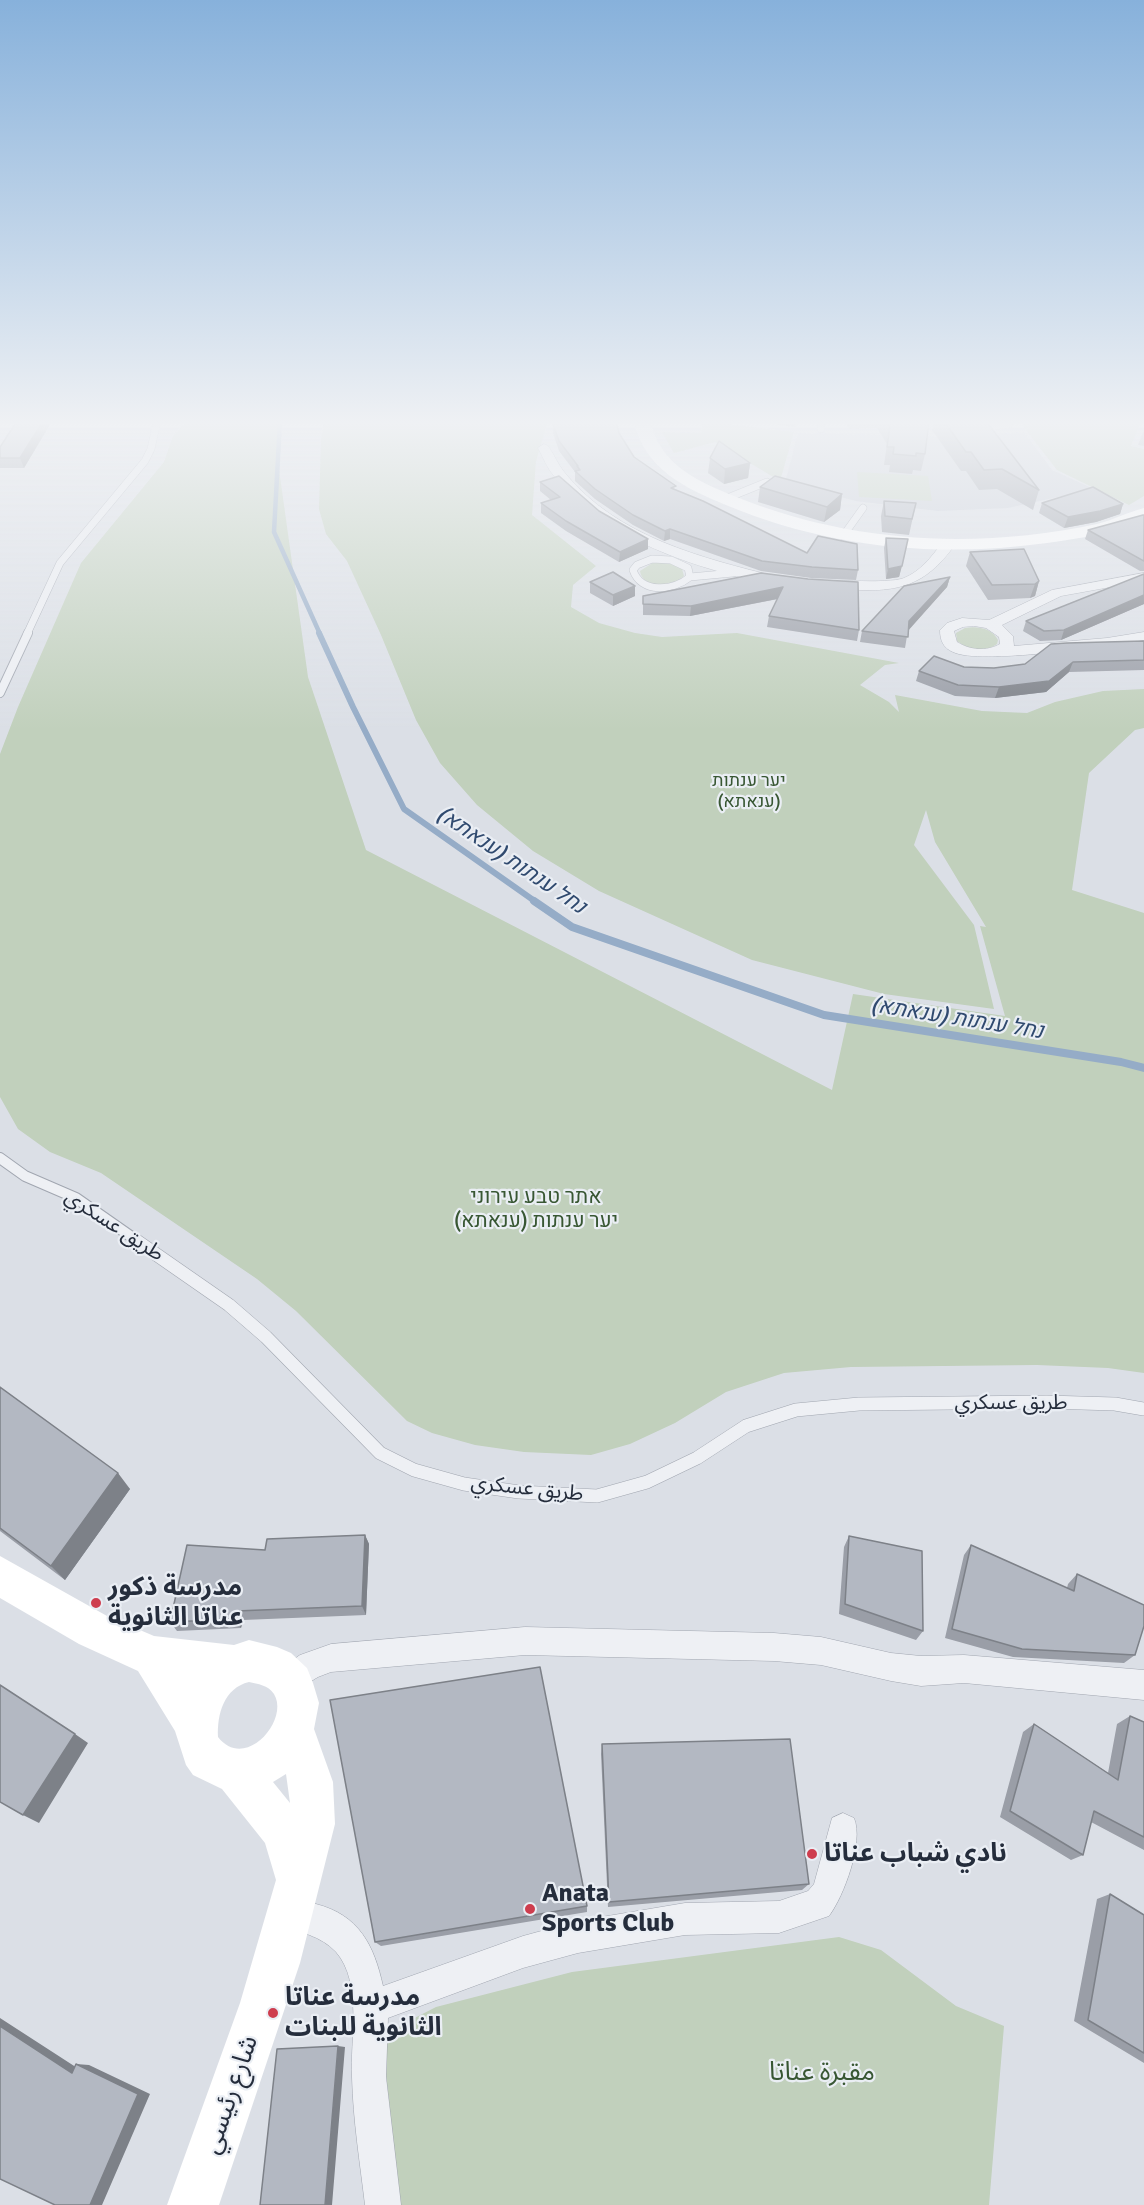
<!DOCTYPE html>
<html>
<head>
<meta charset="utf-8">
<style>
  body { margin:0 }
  canvas { display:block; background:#dbdfe6 }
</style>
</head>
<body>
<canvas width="1144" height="2205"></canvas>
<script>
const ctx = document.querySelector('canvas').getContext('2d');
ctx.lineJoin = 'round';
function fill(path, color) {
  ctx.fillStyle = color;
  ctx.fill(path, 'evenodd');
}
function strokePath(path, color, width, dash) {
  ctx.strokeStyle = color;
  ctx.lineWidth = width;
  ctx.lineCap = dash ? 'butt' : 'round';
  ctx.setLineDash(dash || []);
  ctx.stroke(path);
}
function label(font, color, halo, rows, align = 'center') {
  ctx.font = font + ' Signika,"Noto Sans Arabic",Heebo,sans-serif';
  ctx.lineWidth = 4.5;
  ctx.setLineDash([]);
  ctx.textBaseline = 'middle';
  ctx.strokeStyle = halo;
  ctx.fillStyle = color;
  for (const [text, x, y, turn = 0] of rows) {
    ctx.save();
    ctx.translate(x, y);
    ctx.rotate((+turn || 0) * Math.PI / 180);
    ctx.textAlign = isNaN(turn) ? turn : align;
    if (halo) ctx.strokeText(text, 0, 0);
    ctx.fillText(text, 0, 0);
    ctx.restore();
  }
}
fill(new Path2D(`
  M 1024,432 L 1052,470 L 1094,489 L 1008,508 L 938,511 L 856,501 L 785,483 L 798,433 L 967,437 Z`), '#c9ced8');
fill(new Path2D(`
  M 187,421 L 283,421 L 277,455 L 308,677 L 366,850 L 832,1090 L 853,994 L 1005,1016 L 980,926 L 986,927 L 935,842 L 926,810 L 914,845 L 974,925 L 994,1009 L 884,994 L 752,960 L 599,891 L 533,851 L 477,805 L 440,763 L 416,720 L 381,635 L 347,561 L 326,534 L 319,509 L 321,439 L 324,421 L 548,421 L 536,461 L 532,515 L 596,566 L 573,585 L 571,607 L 599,623 L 635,633 L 662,637 L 737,633 L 899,663 L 885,665 L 860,685 L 889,702 L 899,712 L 895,695 L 982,711 L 1027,713 L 1055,702 L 1103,691 L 1144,689 L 1144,728 L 1135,730 L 1089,773 L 1072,890 L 1144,913 L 1144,1373 L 1108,1368 L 1037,1365 L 851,1367 L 784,1373 L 726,1392 L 675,1423 L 630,1444 L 591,1455 L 524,1452 L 475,1445 L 432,1433 L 407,1421 L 296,1311 L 257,1279 L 101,1173 L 50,1152 L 18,1129 L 0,1097 L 0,754 L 18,707 L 81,563 L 164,462 L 173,436 Z
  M 703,421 L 794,432 L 780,481 L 715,442 L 674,453 L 662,432 L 701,433 Z
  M 1019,421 L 1141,421 L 1131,446 L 1144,449 L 1144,496 L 1129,505 L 1057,470 Z
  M 857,472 L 928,476 L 932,501 L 859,497 Z
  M 654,562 L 671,563 L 682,569 L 684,576 C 673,587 642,589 640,571 Z
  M 965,628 C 977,626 992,628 998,640 L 997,644 C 985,653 968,650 957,641 L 956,633 Z
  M 839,1937 L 881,1950 L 956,2006 L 1004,2026 L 989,2205 L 400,2205 L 383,2047 L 401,2025 L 436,2007 L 572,1972 Z`), '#c1d0bc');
strokePath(new Path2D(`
  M 280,421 L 274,532 L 320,634`), '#95acc7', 4.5);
strokePath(new Path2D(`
  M 319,633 L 353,707 L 404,809 L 536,902`), '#95acc7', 6);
strokePath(new Path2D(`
  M 534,901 L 572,927 L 824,1015 L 1121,1062 L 1144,1068`), '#95acc7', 8);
const laneFar3 = new Path2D(`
  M 821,421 L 821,429
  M 928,421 L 938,429 L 946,431
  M 977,429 L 1009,424
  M 725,499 L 767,482
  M 843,536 L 863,508
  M 652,559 L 671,560 L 688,568 L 690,577 C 673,591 641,594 633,570 L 637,565 Z
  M 690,577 L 733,573
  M 27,634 L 60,563 L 145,461 L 151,449 L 157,421`);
const laneFar2 = new Path2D(`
  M 0,693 L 28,633`);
const laneFar1 = new Path2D(`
  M 0,1158 L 25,1176 L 76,1198 L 136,1240`);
const lane = new Path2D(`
  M 134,1239 L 229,1305 L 266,1337 L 380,1453 L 414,1470 L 464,1484 L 519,1492 L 597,1496 L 647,1482 L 697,1458 L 746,1426 L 796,1410 L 859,1404 L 1047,1402 L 1115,1404 L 1144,1409`);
const street = new Path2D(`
  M 544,444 L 548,446 C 554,454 558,465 565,473 C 617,537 702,558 778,577 L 780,580 L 773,584 C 698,570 603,539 554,476 C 547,468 543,457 538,448 Z
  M 947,542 L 954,546 C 925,586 899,592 851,590 C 842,590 830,591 824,585 C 832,577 885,585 904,578 C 921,571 931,557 942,543 Z
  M 1144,573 L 1144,581 L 1061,596 L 1002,625 L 1013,636 L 1014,646 L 1107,638 L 1144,632 L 1144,640 C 1109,646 979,665 953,652 C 943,648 940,640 940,630 L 947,623 L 962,618 L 989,620 L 1052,590 ZM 974,626 L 986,628 L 999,637 L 1000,644 C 986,652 970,650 957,642 L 954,631 L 963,627 Z
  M 525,1627 L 774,1633 L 821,1637 L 891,1653 L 921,1656 L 964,1655 L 1144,1670 L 1144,1700 L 964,1683 L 921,1686 L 891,1681 L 821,1665 L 774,1661 L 525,1655 L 331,1672 L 318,1677 L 290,1694 L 280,1689 L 275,1679 L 280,1669 L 300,1655 L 331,1644 Z
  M 843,1813 L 854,1818 C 864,1842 844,1896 829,1916 L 779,1933 L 685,1935 L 578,1953 L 523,1968 L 388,2018 L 386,2077 L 401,2205 L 365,2205 C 360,2163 353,2120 352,2077 C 350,2040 363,1983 336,1952 C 320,1935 300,1933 280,1924 L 275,1913 L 280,1902 C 293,1896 302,1900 316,1904 C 359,1915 374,1945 383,1986 L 523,1936 L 578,1921 L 685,1903 L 779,1901 L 808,1891 L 814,1884 L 832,1818 Z`);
strokePath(laneFar3, '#a1a6b0', 8);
strokePath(laneFar2, '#a1a6b0', 10);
strokePath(laneFar1, '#a1a6b0', 12);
strokePath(lane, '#a1a6b0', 14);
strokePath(street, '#a1a6b0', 1);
strokePath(laneFar3, '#eef0f4', 7);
strokePath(laneFar2, '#eef0f4', 8);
strokePath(laneFar1, '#eef0f4', 10);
strokePath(lane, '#eef0f4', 13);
fill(street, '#eef0f4');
fill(new Path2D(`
  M 634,421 L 650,421 C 661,465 695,480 734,496 C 849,543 975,550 1097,524 C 1113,520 1128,512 1144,508 L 1144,520 C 1114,534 1080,538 1047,543 C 937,558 829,548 726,505 C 685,488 644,469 634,421 Z
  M 0,1556 L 107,1616 L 154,1636 L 234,1645 L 249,1640 L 277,1647 L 291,1653 L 307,1668 L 313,1683 L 319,1703 L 314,1729 L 333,1782 L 335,1824 L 300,1963 L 219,2205 L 167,2205 L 240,2003 L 276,1880 L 265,1843 L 222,1789 L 193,1775 L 186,1765 L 175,1731 L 138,1671 L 79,1644 L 0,1598 ZM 249,1682 C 258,1684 268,1685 274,1694 C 290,1720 245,1772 218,1737 C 217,1714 224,1688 249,1682 ZM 286,1774 L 290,1803 L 273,1782 Z`), '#fff');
fill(new Path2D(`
  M 0,421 L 52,421 L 24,468 L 0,468 L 0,447 L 16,423 L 0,424 Z
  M 562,421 L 619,433 L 634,457 L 676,490 L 807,553 L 858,570 L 856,580 L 811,578 L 761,571 L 670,539 L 664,541 L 633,525 L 595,499 L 575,481 L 575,472 L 559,451 L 553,433 L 553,424 L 562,423 Z
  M 752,421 L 797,421 L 795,427 Z
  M 845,421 L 929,421 L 925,454 L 921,471 L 913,470 L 912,474 L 889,472 L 890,465 L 884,465 L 887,444 L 877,428 L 849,429 Z
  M 934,421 L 986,421 L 1039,490 L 1033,510 L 997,489 L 979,490 L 966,471 L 961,471 L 932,430 Z
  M 1144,430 L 1144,446 L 1138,445 Z
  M 710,458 L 750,463 L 748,478 L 724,484 L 708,473 Z
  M 540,482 L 599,511 L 648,549 L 619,562 L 566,531 L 541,513 L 541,503 L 551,500 L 540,491 Z
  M 760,487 L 842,494 L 840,510 L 824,522 L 758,502 Z
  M 884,501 L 916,503 L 909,535 L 882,532 L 881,516 Z
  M 1042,503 L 1123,504 L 1120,514 L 1096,522 L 1064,528 L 1039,513 Z
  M 1144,515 L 1144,571 L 1140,571 L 1085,539 L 1088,530 Z
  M 886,538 L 908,539 L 899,577 L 886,579 L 884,548 Z
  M 970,552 L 1039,581 L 1035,596 L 1030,598 L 988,600 L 966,566 Z
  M 1144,574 L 1144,604 L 1061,640 L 1040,641 L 1023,631 L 1026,621 Z
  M 950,577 L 947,587 L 908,630 L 905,648 L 860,642 L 862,631 Z
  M 808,579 L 859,630 L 857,641 L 767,627 L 769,616 L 778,599 L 690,616 L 643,615 L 643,596 Z
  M 590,582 L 635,596 L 613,606 L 590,593 Z
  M 1144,641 L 1144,670 L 1069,672 L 1046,692 L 995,698 L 955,696 L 916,681 L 919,671 L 964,667 L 994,668 L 1025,664 Z
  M 0,1387 L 130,1489 L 65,1580 L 0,1531 Z
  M 365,1535 L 369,1544 L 366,1615 L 243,1620 L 241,1628 L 177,1631 L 170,1622 L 265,1550 Z
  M 849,1536 L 923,1631 L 916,1640 L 839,1614 L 844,1547 Z
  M 971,1545 L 1067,1588 L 1068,1584 L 1077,1574 L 1135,1655 L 1124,1663 L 1013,1657 L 945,1638 L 964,1555 Z
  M 1130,1716 L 1144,1722 L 1144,1850 L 1091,1822 L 1083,1855 L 1071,1860 L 1000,1817 L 1023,1732 L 1034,1724 L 1108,1773 L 1117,1724 Z
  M 602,1744 L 809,1884 L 802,1890 L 608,1907 L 601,1754 Z
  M 1110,1894 L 1144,1915 L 1144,2063 L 1074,2021 L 1097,1899 Z
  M 587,1906 L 587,1912 L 381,1946 L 375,1942 Z`), '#9a9ea7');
fill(new Path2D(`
  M 43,421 L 52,421 L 24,468 L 20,458 Z
  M 750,463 L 748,478 L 724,484 L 725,469 Z
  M 842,494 L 840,510 L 824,522 L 827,507 Z
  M 1123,504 L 1120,514 L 1096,522 L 1064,528 L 1068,517 Z
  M 670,529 L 670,539 L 664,541 L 665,531 Z
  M 648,539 L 648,549 L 619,562 L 620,552 Z
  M 902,566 L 899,577 L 886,579 L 888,569 Z
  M 950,577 L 947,587 L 907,632 L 909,621 Z
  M 1039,581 L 1035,596 L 1030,598 L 1035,584 Z
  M 635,586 L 635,596 L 613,606 L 613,595 Z
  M 783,587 L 782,598 L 690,616 L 691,606 Z
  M 1144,595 L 1144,604 L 1061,640 L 1064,630 Z
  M 1073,662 L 1069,672 L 1046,692 L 995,698 L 999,687 Z
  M 118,1473 L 130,1489 L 65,1580 L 51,1566 Z
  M 365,1535 L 369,1544 L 366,1615 L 362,1606 Z
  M 236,1611 L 243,1620 L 241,1628 L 235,1619 Z
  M 75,1734 L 88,1743 L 39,1823 L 23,1815 Z
  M 0,2018 L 85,2073 L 72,2073 L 0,2026 Z
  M 338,2046 L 345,2047 L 332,2205 L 325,2205 Z
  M 76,2064 L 89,2065 L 150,2094 L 102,2205 L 90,2205 Z`), '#7d8188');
const building = new Path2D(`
  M 17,421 L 43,421 L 20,458 L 0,458 L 0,447 Z
  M 562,421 L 616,421 L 619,433 L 634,457 L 676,486 L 671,488 L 703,501 L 807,553 L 818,536 L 857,544 L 858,570 L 812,567 L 762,561 L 670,529 L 665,531 L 633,515 L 595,489 L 575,471 L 580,470 L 577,466 L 578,466 L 559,441 L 553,424 L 563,423 Z
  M 887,421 L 929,421 L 925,454 L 916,453 L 916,456 L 893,454 L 894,447 L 887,447 L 890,426 Z
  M 944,421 L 986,421 L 1039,490 L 1002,469 L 984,470 L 971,452 L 966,452 Z
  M 719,441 L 750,463 L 725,469 L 710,458 Z
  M 559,476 L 599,511 L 648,539 L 620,552 L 566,521 L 541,503 L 560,497 L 540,482 Z
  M 775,476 L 842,494 L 827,507 L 760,487 Z
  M 1093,487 L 1123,504 L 1100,511 L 1068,517 L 1042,503 Z
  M 884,501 L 916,503 L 912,519 L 885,516 Z
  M 1143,515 L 1144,515 L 1144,561 L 1088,530 Z
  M 886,538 L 908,539 L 902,566 L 888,569 Z
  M 1024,549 L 1039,581 L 1035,584 L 992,585 L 970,552 Z
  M 613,572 L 635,586 L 613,595 L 590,582 Z
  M 761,573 L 808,579 L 858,582 L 859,630 L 769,616 L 783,587 L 691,606 L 643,604 L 643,596 Z
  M 1144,574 L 1144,595 L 1064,630 L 1044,631 L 1026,621 Z
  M 950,577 L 909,621 L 908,637 L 862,631 L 904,586 Z
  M 1144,641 L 1144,660 L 1073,662 L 1049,681 L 999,687 L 958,685 L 919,671 L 934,656 L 964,667 L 994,668 L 1025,664 L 1051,644 L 1067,643 Z
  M 0,1387 L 118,1473 L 51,1566 L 0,1528 Z
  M 365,1535 L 362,1606 L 236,1611 L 235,1619 L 170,1622 L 187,1545 L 265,1550 L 267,1539 Z
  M 849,1536 L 922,1551 L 923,1631 L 845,1604 Z
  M 971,1545 L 1074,1591 L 1077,1574 L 1144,1605 L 1144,1626 L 1135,1655 L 1022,1649 L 952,1629 Z
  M 540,1667 L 587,1906 L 375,1942 L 330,1700 Z
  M 0,1685 L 75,1734 L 23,1815 L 0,1802 Z
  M 1130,1716 L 1144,1722 L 1144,1837 L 1094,1811 L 1083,1855 L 1010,1811 L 1034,1724 L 1118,1780 Z
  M 790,1739 L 809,1884 L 609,1902 L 602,1744 Z
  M 1110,1894 L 1144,1915 L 1144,2053 L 1088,2020 Z
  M 0,2026 L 72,2073 L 76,2064 L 138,2094 L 90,2205 L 55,2205 L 0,2179 Z
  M 338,2046 L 325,2205 L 260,2205 L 277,2049 Z`);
fill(building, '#b3b8c2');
strokePath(building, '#7d8188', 1.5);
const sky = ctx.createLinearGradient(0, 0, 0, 730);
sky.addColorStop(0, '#87b1db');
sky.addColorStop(0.58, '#eff1f4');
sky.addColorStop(1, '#eff1f400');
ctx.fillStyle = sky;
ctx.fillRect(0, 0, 1144, 730);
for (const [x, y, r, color] of [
  [96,1603,6,"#ce3d4e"],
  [812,1854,6,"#ce3d4e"],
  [530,1909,6,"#ce3d4e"],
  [273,2013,6,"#ce3d4e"]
]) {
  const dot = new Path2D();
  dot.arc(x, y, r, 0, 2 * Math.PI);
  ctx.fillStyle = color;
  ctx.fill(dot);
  strokePath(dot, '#eaeef4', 2);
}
label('18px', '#385733', '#eaeef4', [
  ["יער ענתות",749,781],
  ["(ענאתא)",749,802]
]);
label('21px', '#385733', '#eaeef4', [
  ["אתר טבע עירוני",536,1197],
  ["יער ענתות (ענאתא)",536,1221]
]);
label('21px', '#252d3c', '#eaeef4', [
  ["طريق عسكري",114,1226,33],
  ["طريق عسكري",1011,1403],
  ["طريق عسكري",527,1489,6]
]);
label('italic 22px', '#304a6f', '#eaeef4', [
  ["נחל ענתות (ענאתא)",511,861,34],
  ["נחל ענתות (ענאתא)",957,1019,9]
]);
label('bold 26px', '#252d3c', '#eaeef4', [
  ["مدرسة ذكور",108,1588],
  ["عناتا الثانوية",108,1618],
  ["نادي شباب عناتا",824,1854],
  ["Anata",542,1894],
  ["Sports Club",542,1924],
  ["مدرسة عناتا",285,1998],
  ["الثانوية للبنات",285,2028]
], 'left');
label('26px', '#385733', '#eaeef4', [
  ["مقبرة عناتا",822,2073]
]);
label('26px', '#252d3c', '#eaeef4', [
  ["شارع رئيسي",231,2095,-71]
]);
</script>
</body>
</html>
